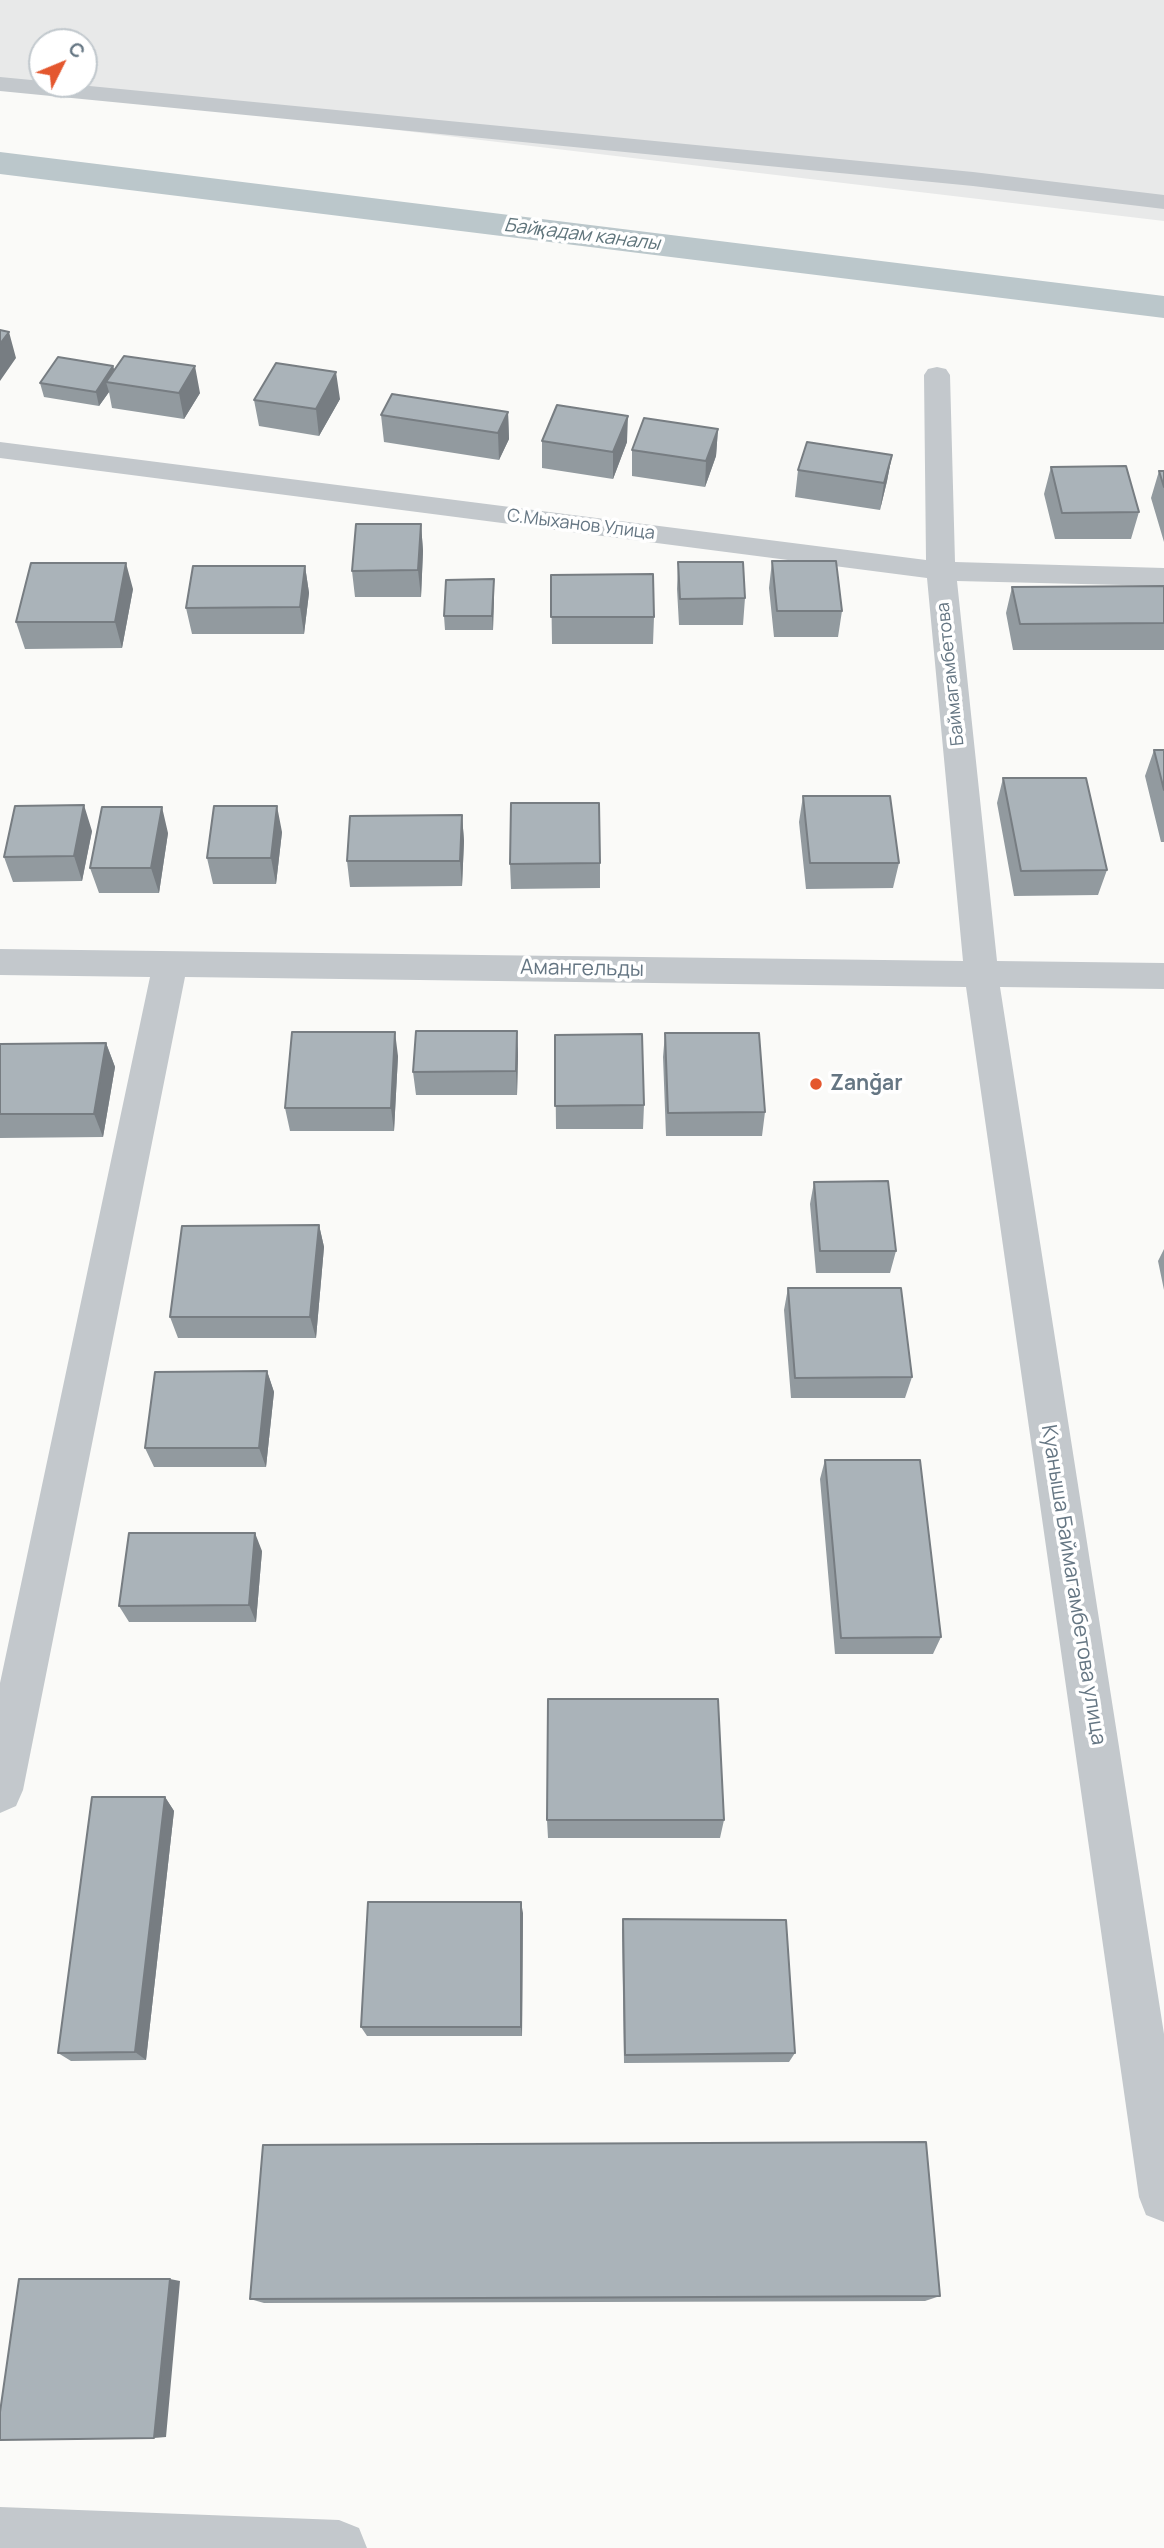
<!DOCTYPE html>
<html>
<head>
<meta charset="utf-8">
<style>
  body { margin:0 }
  #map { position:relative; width:1164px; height:2548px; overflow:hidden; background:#fafaf8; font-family:Manrope,sans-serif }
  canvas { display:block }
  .north { position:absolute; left:28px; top:28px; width:70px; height:70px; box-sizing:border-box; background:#fff; border:2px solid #c1c8cd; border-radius:50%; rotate:47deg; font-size:19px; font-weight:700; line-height:28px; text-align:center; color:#657683 }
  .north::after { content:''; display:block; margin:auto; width:24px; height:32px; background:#e4572e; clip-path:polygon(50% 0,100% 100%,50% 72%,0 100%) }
</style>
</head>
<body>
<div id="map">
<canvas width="1164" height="2548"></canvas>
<div class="north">С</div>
</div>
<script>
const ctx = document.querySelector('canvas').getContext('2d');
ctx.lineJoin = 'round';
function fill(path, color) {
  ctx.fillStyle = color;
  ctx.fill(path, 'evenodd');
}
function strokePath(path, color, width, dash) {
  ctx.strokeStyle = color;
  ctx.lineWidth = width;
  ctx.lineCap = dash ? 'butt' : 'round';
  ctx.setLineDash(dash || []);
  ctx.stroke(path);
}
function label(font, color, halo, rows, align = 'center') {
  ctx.font = font + ' Manrope,sans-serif';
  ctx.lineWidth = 7;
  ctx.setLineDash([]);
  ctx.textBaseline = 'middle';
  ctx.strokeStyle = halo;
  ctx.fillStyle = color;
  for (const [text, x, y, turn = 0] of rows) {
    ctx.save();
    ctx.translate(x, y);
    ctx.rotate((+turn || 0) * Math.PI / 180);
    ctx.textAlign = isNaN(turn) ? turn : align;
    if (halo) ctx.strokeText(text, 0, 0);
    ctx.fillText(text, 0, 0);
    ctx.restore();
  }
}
fill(new Path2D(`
  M 0,0 L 1164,0 L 1164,221 L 0,83 ZM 42,42 L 84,42 L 84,84 L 42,84 Z`), '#e8e9e9');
fill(new Path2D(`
  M 0,152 L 1164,296 L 1164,318 L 0,174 Z`), '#bbc7cb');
fill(new Path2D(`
  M 0,77 L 42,81 L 42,84 L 69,84 L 973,172 L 1164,195 L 1164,209 L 973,186 L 0,91 Z
  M 937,367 L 946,369 L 950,375 L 955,562 L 1164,568 L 1164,586 L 957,581 L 997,961 L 1164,963 L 1164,989 L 1000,987 L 1164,2034 L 1164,2222 L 1146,2215 L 1139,2197 L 966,987 L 185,977 L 23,1790 L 16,1806 L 0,1813 L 0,1683 L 150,977 L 0,975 L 0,949 L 963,961 L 927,578 L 0,458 L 0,442 L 926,560 L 924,375 L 928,369 Z
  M 0,2507 L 339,2520 L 359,2528 L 367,2548 L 0,2548 Z`), '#c3c8cc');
fill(new Path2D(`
  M 113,366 L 114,369 L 200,393 L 184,419 L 112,408 L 109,392 L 99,406 L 44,397 L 40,383 Z
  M 340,399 L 319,436 L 259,426 L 254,400 Z
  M 508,412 L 509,439 L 499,460 L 384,442 L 381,415 Z
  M 718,429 L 716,456 L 705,487 L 632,476 L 632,450 Z
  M 542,441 L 627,442 L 613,479 L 542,468 Z
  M 892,455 L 887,481 L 880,510 L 795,497 L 798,470 Z
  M 1051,467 L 1139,512 L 1131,539 L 1055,539 L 1044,494 Z
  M 1159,471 L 1164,471 L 1164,542 L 1151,498 Z
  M 421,524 L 423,551 L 421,597 L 355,597 L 352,571 Z
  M 772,561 L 842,611 L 838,637 L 774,637 L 769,588 Z
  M 678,562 L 745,598 L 743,625 L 679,625 L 677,589 Z
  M 305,566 L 309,593 L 304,634 L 192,634 L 186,608 Z
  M 551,575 L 654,617 L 653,644 L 552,644 Z
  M 494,579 L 494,593 L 493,630 L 445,630 L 444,616 Z
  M 1164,586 L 1164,650 L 1013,650 L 1006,613 L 1012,587 Z
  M 133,589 L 122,648 L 25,649 L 16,622 Z
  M 1154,750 L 1164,750 L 1164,842 L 1161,842 L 1145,776 Z
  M 1003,778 L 1107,870 L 1098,895 L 1014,896 L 997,803 Z
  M 803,796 L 899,863 L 893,888 L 806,889 L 799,822 Z
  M 462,815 L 464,841 L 462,886 L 350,887 L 347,861 Z
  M 92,831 L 82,881 L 13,882 L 4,857 Z
  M 282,832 L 276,884 L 213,884 L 207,858 Z
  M 168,833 L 159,893 L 99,893 L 90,868 Z
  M 600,863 L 600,888 L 511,889 L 510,864 Z
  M 517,1031 L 518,1055 L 517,1095 L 416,1095 L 413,1072 Z
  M 665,1033 L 765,1112 L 762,1136 L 666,1136 L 663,1057 Z
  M 555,1035 L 644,1105 L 643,1129 L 556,1129 Z
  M 106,1043 L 115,1067 L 103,1137 L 0,1138 L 0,1044 Z
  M 398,1056 L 394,1131 L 290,1131 L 285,1108 Z
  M 814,1182 L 896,1251 L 890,1273 L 816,1273 L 810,1204 Z
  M 319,1225 L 324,1247 L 316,1338 L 178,1338 L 170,1317 Z
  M 1164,1249 L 1164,1290 L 1158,1261 Z
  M 788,1288 L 912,1377 L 905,1398 L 791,1398 L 784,1310 Z
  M 267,1371 L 274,1392 L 266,1467 L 154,1467 L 145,1448 Z
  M 825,1460 L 941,1637 L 933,1654 L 835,1654 L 820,1479 Z
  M 262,1551 L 256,1622 L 129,1622 L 119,1606 Z
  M 165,1797 L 174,1811 L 146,2060 L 71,2061 L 58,2053 Z
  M 547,1820 L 724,1820 L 720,1838 L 548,1838 Z
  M 523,1913 L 522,2036 L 367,2036 L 361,2027 Z
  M 623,1919 L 795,2053 L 789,2062 L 624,2063 L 622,1930 Z
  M 940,2296 L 925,2301 L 264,2303 L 250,2299 Z`), '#929a9f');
fill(new Path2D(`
  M 9,332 L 16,358 L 0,381 L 0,344 Z
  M 113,366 L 117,380 L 106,382 L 109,392 L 99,406 L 96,392 Z
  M 195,366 L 200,393 L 184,419 L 179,393 Z
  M 336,372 L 340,399 L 319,436 L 316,409 Z
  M 508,412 L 509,439 L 499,460 L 498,433 Z
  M 628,416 L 627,442 L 613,479 L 613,452 Z
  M 718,429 L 716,456 L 705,487 L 706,461 Z
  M 892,455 L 887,481 L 880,510 L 884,483 Z
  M 421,524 L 423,551 L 421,597 L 418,570 Z
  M 126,563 L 133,589 L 122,648 L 115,622 Z
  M 305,566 L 309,593 L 304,634 L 300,607 Z
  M 494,579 L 494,593 L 493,630 L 492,616 Z
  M 84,805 L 92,831 L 82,881 L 74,856 Z
  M 277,806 L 282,832 L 276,884 L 271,858 Z
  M 162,807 L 168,833 L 159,893 L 151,868 Z
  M 462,815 L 464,841 L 462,886 L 460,861 Z
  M 517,1031 L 518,1055 L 517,1095 L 516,1071 Z
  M 395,1032 L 398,1056 L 394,1131 L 391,1108 Z
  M 106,1043 L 115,1067 L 103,1137 L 94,1114 Z
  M 319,1225 L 324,1247 L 316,1338 L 310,1317 Z
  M 267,1371 L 274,1392 L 266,1467 L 259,1448 Z
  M 255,1533 L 262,1551 L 256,1622 L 249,1605 Z
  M 165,1797 L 174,1811 L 146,2060 L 135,2052 Z
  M 521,1902 L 523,1913 L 522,2036 L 521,2027 Z
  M 170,2279 L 180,2281 L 166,2437 L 154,2438 Z`), '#777d82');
const building = new Path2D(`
  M 0,330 L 9,332 L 0,344 Z
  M 124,356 L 195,366 L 179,393 L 106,382 Z
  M 58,357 L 113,366 L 96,392 L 40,383 Z
  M 276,363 L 336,372 L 316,409 L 254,400 Z
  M 392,394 L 508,412 L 498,433 L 381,415 Z
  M 557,405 L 628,416 L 613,452 L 542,441 Z
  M 644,418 L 718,429 L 706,461 L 632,450 Z
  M 807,442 L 892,455 L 884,483 L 798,470 Z
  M 1126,466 L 1139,512 L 1062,513 L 1051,467 Z
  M 1159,471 L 1164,471 L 1164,487 Z
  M 356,524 L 421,524 L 418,570 L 352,571 Z
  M 772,561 L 836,561 L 842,611 L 777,611 Z
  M 678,562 L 743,562 L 745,598 L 680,599 Z
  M 31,563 L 126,563 L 115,622 L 16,622 Z
  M 193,566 L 305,566 L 300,607 L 186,608 Z
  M 653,574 L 654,617 L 551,617 L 551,575 Z
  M 494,579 L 492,616 L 444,616 L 446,580 Z
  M 1164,586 L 1164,623 L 1020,624 L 1012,587 Z
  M 1154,750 L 1164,750 L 1164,790 Z
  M 1003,778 L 1086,778 L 1107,870 L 1021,871 Z
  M 803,796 L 890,796 L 899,863 L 810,863 Z
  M 511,803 L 599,803 L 600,863 L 510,864 Z
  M 84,805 L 74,856 L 4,857 L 15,806 Z
  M 214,806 L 277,806 L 271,858 L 207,858 Z
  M 102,807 L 162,807 L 151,868 L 90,868 Z
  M 462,815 L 460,861 L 347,861 L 350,816 Z
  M 416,1031 L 517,1031 L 516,1071 L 413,1072 Z
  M 292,1032 L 395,1032 L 391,1108 L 285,1108 Z
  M 665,1033 L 759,1033 L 765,1112 L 668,1113 Z
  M 642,1034 L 644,1105 L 555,1106 L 555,1035 Z
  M 106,1043 L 94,1114 L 0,1114 L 0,1044 Z
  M 888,1181 L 896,1251 L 820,1251 L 814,1182 Z
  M 319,1225 L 310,1317 L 170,1317 L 182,1226 Z
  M 788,1288 L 901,1288 L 912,1377 L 795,1378 Z
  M 267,1371 L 259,1448 L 145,1448 L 155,1372 Z
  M 825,1460 L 920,1460 L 941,1637 L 841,1638 Z
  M 129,1533 L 255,1533 L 249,1605 L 119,1606 Z
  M 548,1699 L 718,1699 L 724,1820 L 547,1820 Z
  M 92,1797 L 165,1797 L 135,2052 L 58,2053 Z
  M 368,1902 L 521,1902 L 521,2027 L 361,2027 Z
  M 623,1919 L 786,1920 L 795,2053 L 625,2055 Z
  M 926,2142 L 940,2296 L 250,2299 L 263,2145 Z
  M 19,2279 L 170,2279 L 154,2438 L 0,2440 L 0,2412 Z`);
fill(building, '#aab3b9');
strokePath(building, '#777d82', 2);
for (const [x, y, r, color] of [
  [816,1084,7,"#e4572e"]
]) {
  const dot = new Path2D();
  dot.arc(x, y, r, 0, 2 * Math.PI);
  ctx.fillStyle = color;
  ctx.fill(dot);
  strokePath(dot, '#fff', 2.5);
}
label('18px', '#657683', '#fff', [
  ["С.Мыханов Улица",581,525,7],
  ["Баймагамбетова",951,674,-96]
]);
label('italic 19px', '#60757c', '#fff', [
  ["Байқадам каналы",582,235,7]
]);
label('21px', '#657683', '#fff', [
  ["Амангельды",582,969,1],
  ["Куаныша Баймагамбетова улица",1073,1585,81]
]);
label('bold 21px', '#657683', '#fff', [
  ["Zanğar",830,1084]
], 'left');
</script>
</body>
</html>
